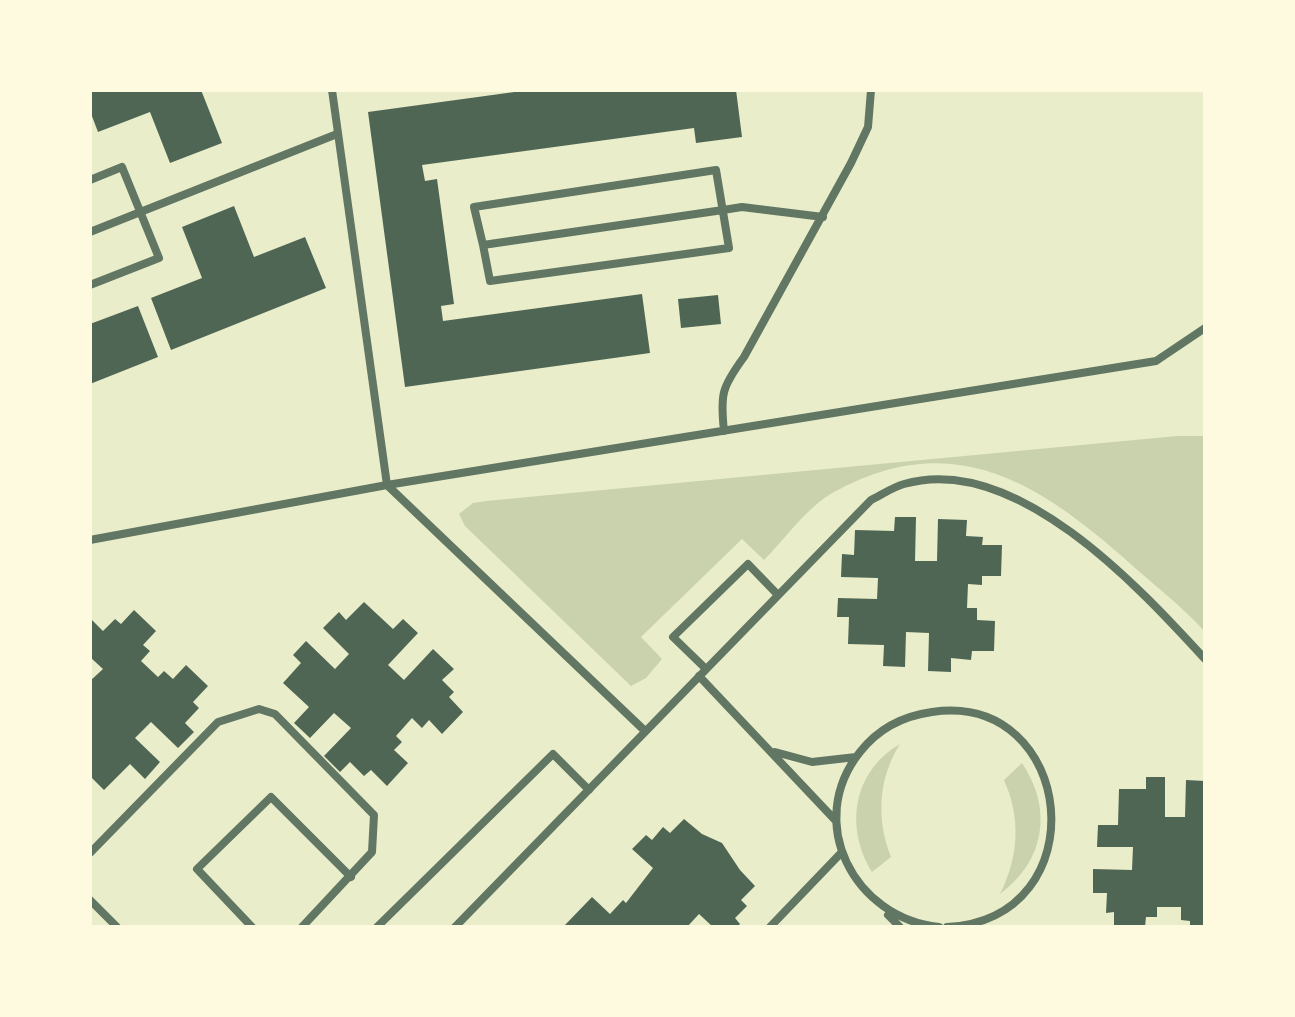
<!DOCTYPE html>
<html>
<head>
<meta charset="utf-8">
<style>
  body { margin:0 }
  #map { position:relative; width:1295px; height:1017px; overflow:hidden; background:#e9edc9; font-family:Mulish,sans-serif }
  canvas { display:block }
  .frame { position:absolute; inset:0; border:92px solid #fefae0; pointer-events:none }
</style>
</head>
<body>
<div id="map">
<canvas width="1295" height="1017"></canvas>
<div class="frame"></div>
</div>
<script>
const ctx = document.querySelector('canvas').getContext('2d');
ctx.lineJoin = 'round';
function fill(path, color) {
  ctx.fillStyle = color;
  ctx.fill(path, 'evenodd');
}
function strokePath(path, color, width, dash) {
  ctx.strokeStyle = color;
  ctx.lineWidth = width;
  ctx.lineCap = dash ? 'butt' : 'round';
  ctx.setLineDash(dash || []);
  ctx.stroke(path);
}
fill(new Path2D(`
  M 1177,436 L 1205,436 L 1205,632 C 1181,605 1151,583 1124,558 C 1035,480 951,428 834,492 C 807,507 785,539 764,560 L 742,539 L 641,637 L 662,659 L 646,678 L 631,686 L 465,526 L 459,514 L 473,503 L 486,501 Z
  M 900,744 C 878,779 876,819 891,857 L 872,872 C 845,828 852,772 900,744 Z
  M 1022,763 C 1053,809 1045,861 1000,894 C 1019,856 1021,818 1004,780 Z`), '#cad2ad');
fill(new Path2D(`
  M 90,90 L 201,90 L 222,143 L 170,163 L 150,112 L 98,132 L 90,111 Z
  M 529,90 L 736,90 L 742,137 L 696,143 L 694,128 L 422,165 L 425,181 L 437,179 L 454,304 L 441,306 L 443,321 L 642,294 L 650,353 L 405,387 L 368,112 Z
  M 234,206 L 254,257 L 305,237 L 326,288 L 171,350 L 151,298 L 202,278 L 182,227 Z
  M 718,295 L 721,324 L 681,328 L 678,299 Z
  M 138,306 L 158,357 L 90,384 L 90,324 Z
  M 895,517 L 916,517 L 915,561 L 937,561 L 938,519 L 967,520 L 966,536 L 983,537 L 982,545 L 1002,545 L 1001,576 L 982,576 L 982,585 L 968,584 L 967,608 L 977,608 L 977,620 L 995,621 L 994,651 L 972,651 L 971,660 L 951,658 L 951,672 L 928,671 L 929,633 L 906,632 L 905,667 L 883,666 L 884,645 L 848,644 L 849,617 L 837,617 L 838,598 L 877,599 L 878,578 L 841,577 L 842,554 L 854,555 L 855,530 L 894,531 Z
  M 364,602 L 393,629 L 403,619 L 418,633 L 388,665 L 404,680 L 433,649 L 454,669 L 442,680 L 454,692 L 449,697 L 463,712 L 442,734 L 429,720 L 422,728 L 412,718 L 396,736 L 402,742 L 394,750 L 408,763 L 387,786 L 371,770 L 364,776 L 350,762 L 340,772 L 324,756 L 351,728 L 334,713 L 310,738 L 294,723 L 309,707 L 283,683 L 301,663 L 293,655 L 306,641 L 335,669 L 349,654 L 323,628 L 339,612 L 346,620 Z
  M 134,610 L 156,631 L 143,645 L 150,651 L 141,661 L 158,677 L 164,671 L 173,679 L 186,665 L 208,686 L 193,702 L 199,708 L 185,723 L 194,732 L 178,748 L 151,722 L 135,738 L 160,762 L 145,779 L 130,764 L 104,790 L 90,776 L 90,681 L 103,669 L 90,657 L 90,618 L 103,631 L 115,619 L 121,624 Z
  M 1146,777 L 1165,777 L 1165,817 L 1185,817 L 1186,780 L 1205,781 L 1205,927 L 1190,927 L 1190,921 L 1181,920 L 1181,907 L 1157,907 L 1157,917 L 1146,917 L 1145,927 L 1114,927 L 1114,912 L 1106,913 L 1107,893 L 1093,893 L 1093,869 L 1132,870 L 1133,847 L 1097,847 L 1098,825 L 1118,825 L 1119,789 L 1146,789 Z
  M 684,819 L 702,834 L 722,843 L 740,870 L 755,886 L 741,900 L 747,906 L 735,918 L 740,924 L 737,927 L 713,927 L 699,914 L 687,927 L 565,925 L 592,897 L 610,914 L 623,900 L 626,903 L 653,868 L 632,849 L 646,835 L 652,840 L 663,827 L 670,833 Z`), '#4f6655');
strokePath(new Path2D(`
  M 332,90 L 387,485 L 645,731
  M 90,180 L 122,167 L 159,258 L 90,285
  M 90,232 L 337,134
  M 483,245 L 490,281 L 729,248 L 716,170 L 474,207 L 483,245 L 723,210 L 742,207 L 823,217
  M 724,431 C 720,394 722,387 744,357 L 851,163 L 868,127 L 871,90
  M 90,540 L 387,485 L 1156,361 L 1205,328
  M 706,669 L 673,637 L 748,564 L 778,595
  M 699,676 L 836,821
  M 775,752 L 812,762 L 856,757
  M 90,853 L 218,722 L 259,709 L 275,714 L 374,815 L 372,852 L 302,927
  M 90,900 L 117,927
  M 888,915 L 900,927
  M 252,927 L 197,869 L 271,797 L 351,877
  M 377,927 L 553,754 L 589,790
  M 455,927 L 871,500 C 881,495 893,487 904,484 C 1015,452 1138,586 1205,659
  M 770,927 L 841,853
  M 939,927 C 854,918 804,822 860,752 C 878,729 903,716 932,712 C 1076,691 1100,919 947,927`), '#617663', 8);
</script>
</body>
</html>
